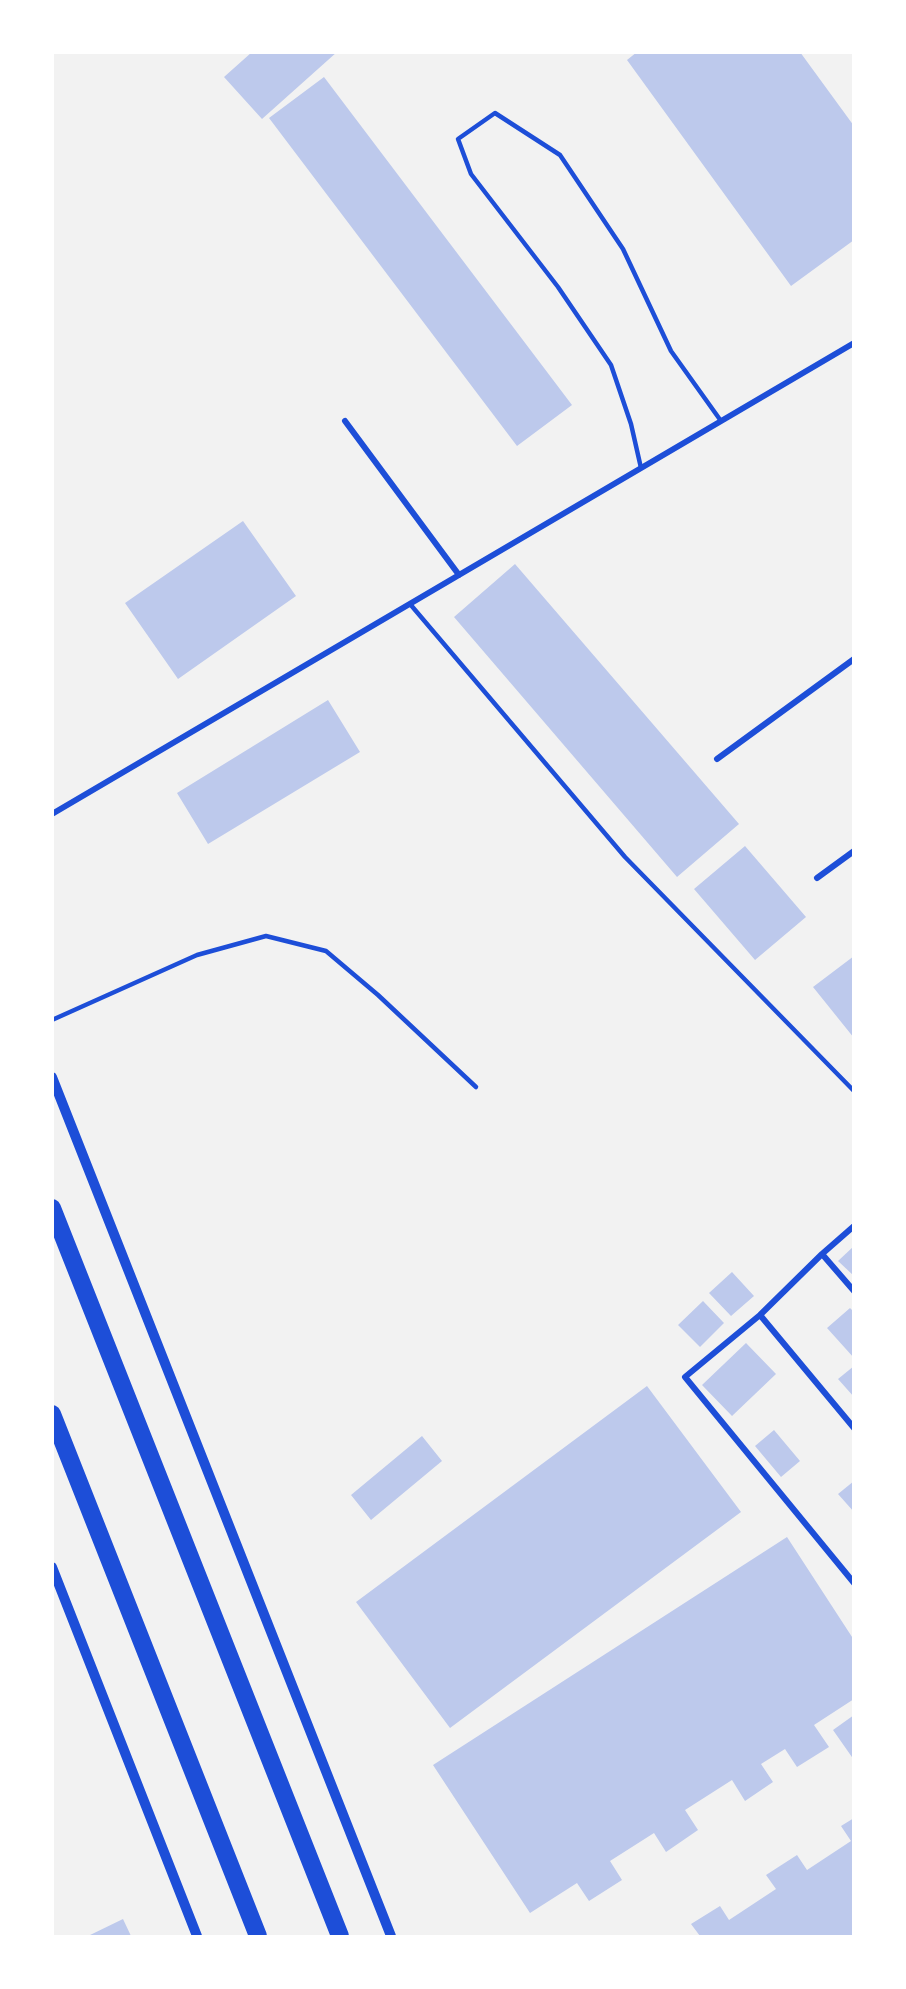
<!DOCTYPE html>
<html>
<head>
<meta charset="utf-8">
<style>
  body { margin:0 }
  #map { position:relative; width:906px; height:1989px; overflow:hidden; background:#f2f2f2; font-family:"IBM Plex Sans",sans-serif }
  canvas { display:block }
  .frame { position:absolute; inset:0; border:54px solid #fff; pointer-events:none }
</style>
</head>
<body>
<div id="map">
<canvas width="906" height="1989"></canvas>
<div class="frame"></div>
</div>
<script>
const ctx = document.querySelector('canvas').getContext('2d');
ctx.lineJoin = 'round';
function fill(path, color) {
  ctx.fillStyle = color;
  ctx.fill(path, 'evenodd');
}
function strokePath(path, color, width, dash) {
  ctx.strokeStyle = color;
  ctx.lineWidth = width;
  ctx.lineCap = dash ? 'butt' : 'round';
  ctx.setLineDash(dash || []);
  ctx.stroke(path);
}
fill(new Path2D(`
  M 252,52 L 337,52 L 262,119 L 224,77 Z
  M 637,52 L 800,52 L 854,126 L 854,240 L 791,286 L 627,60 Z
  M 324,77 L 572,405 L 517,446 L 269,118 Z
  M 243,521 L 296,596 L 178,679 L 125,603 Z
  M 515,564 L 739,824 L 677,877 L 454,617 Z
  M 328,700 L 360,752 L 208,844 L 177,793 Z
  M 745,846 L 806,917 L 755,960 L 694,889 Z
  M 854,956 L 854,1038 L 813,987 Z
  M 854,1246 L 854,1276 L 838,1261 Z
  M 732,1272 L 754,1296 L 731,1316 L 709,1293 Z
  M 703,1301 L 724,1323 L 700,1347 L 678,1325 Z
  M 850,1308 L 854,1312 L 854,1358 L 827,1328 Z
  M 746,1343 L 776,1374 L 732,1416 L 702,1385 Z
  M 854,1366 L 854,1397 L 838,1379 Z
  M 647,1386 L 741,1512 L 450,1728 L 356,1602 Z
  M 774,1430 L 800,1461 L 781,1477 L 755,1446 Z
  M 422,1436 L 442,1461 L 371,1520 L 351,1495 Z
  M 854,1481 L 854,1512 L 838,1494 Z
  M 787,1537 L 854,1640 L 854,1699 L 814,1725 L 829,1747 L 797,1767 L 785,1749 L 761,1764 L 773,1782 L 745,1801 L 732,1780 L 685,1810 L 698,1830 L 666,1852 L 654,1833 L 610,1861 L 622,1880 L 589,1901 L 577,1883 L 530,1913 L 433,1765 Z
  M 854,1715 L 854,1760 L 833,1730 Z
  M 854,1818 L 854,1936 L 700,1936 L 691,1924 L 720,1906 L 729,1920 L 776,1889 L 766,1875 L 797,1855 L 807,1870 L 851,1841 L 841,1826 Z
  M 123,1919 L 131,1936 L 88,1936 Z`), '#bdc9ec');
strokePath(new Path2D(`
  M 641,468 L 631,424 L 611,365 L 558,287 L 471,174 L 458,139 L 495,113 L 560,155 L 623,249 L 671,351 L 721,421
  M 410,604 L 625,857 L 854,1091
  M 52,1020 L 197,955 L 266,936 L 326,951 L 378,995 L 476,1087`), '#1d4ed8', 4.5);
strokePath(new Path2D(`
  M 345,421 L 459,575
  M 717,759 L 854,659
  M 52,814 L 854,343
  M 817,878 L 854,851
  M 854,1226 L 822,1254 L 760,1315 L 685,1377 L 854,1583
  M 822,1254 L 854,1291
  M 760,1315 L 854,1428`), '#1d4ed8', 6);
strokePath(new Path2D(`
  M 52,1077 L 391,1936
  M 52,1567 L 197,1936`), '#1d4ed8', 10);
strokePath(new Path2D(`
  M 52,1208 L 340,1936
  M 52,1414 L 258,1936`), '#1d4ed8', 18);
</script>
</body>
</html>
